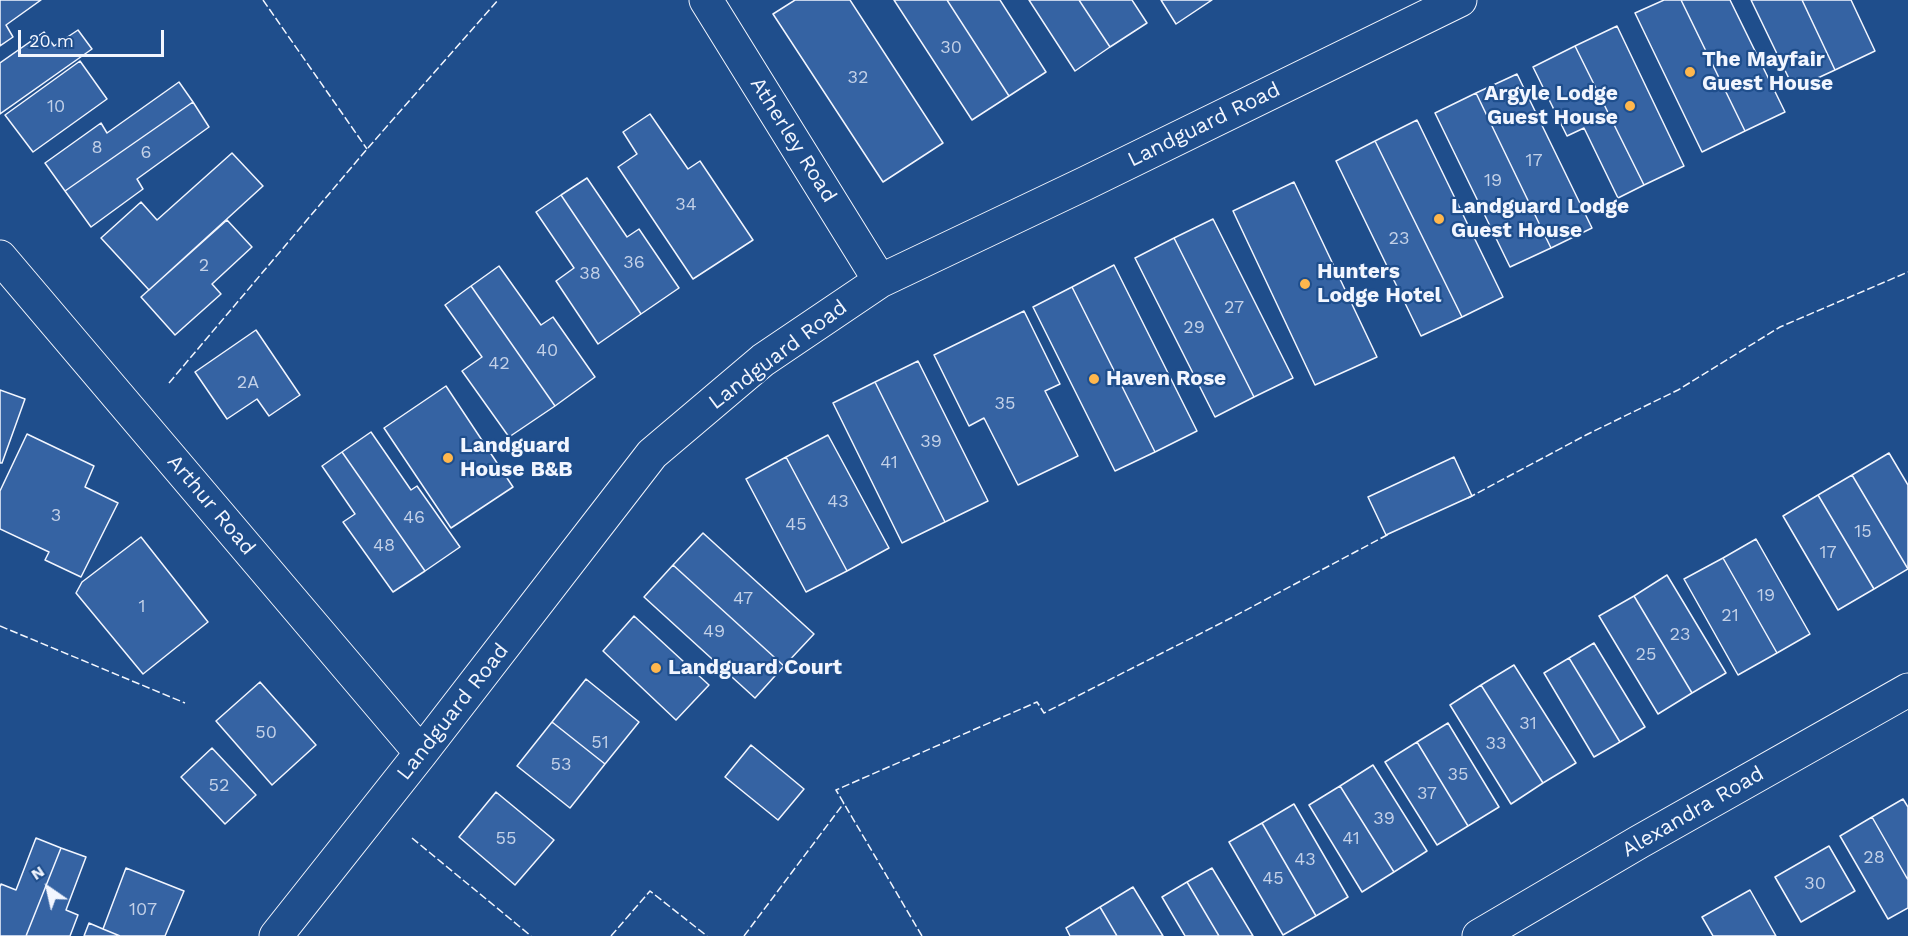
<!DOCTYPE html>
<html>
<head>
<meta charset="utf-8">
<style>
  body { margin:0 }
  #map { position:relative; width:1908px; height:936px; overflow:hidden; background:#1f4e8c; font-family:"Work Sans",sans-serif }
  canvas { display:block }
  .north { position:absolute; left:18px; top:858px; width:60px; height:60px; -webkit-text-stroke:4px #1f4e8c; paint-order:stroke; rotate:326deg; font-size:16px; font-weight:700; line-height:24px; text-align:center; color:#f2f6ff }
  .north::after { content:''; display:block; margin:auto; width:21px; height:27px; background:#f2f6ff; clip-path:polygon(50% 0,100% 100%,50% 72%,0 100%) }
  .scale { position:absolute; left:18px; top:30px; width:146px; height:27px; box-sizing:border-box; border:3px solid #f2f6ff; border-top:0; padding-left:8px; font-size:18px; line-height:21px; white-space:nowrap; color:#f2f6ff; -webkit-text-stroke:4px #1f4e8c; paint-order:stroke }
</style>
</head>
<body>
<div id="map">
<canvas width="1908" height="936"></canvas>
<div class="north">N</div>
<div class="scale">20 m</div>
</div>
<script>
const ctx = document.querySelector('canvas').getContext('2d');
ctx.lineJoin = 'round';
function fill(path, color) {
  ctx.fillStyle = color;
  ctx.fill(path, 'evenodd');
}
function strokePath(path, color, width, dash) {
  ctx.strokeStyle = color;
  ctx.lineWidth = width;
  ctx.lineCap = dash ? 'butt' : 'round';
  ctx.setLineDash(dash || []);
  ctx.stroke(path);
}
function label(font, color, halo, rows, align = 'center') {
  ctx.font = font + ' "Work Sans",sans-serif';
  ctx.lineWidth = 4.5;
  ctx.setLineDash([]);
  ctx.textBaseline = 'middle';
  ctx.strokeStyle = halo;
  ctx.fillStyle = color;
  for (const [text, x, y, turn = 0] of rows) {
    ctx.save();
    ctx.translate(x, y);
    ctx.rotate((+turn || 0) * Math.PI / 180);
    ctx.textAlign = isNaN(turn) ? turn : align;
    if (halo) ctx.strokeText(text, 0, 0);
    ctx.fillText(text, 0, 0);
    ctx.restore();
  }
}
const building = new Path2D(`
  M 0,0 L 41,0 L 6,25 L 13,37 L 0,46 Z
  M 795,0 L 850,0 L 943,143 L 883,182 L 773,14 Z
  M 894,0 L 947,0 L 1009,96 L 972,120 Z
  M 947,0 L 1000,0 L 1046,72 L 1009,96 Z
  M 1029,0 L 1079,0 L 1110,47 L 1075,71 Z
  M 1079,0 L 1132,0 L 1147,23 L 1110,47 Z
  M 1161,0 L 1212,0 L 1176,24 Z
  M 1664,0 L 1681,0 L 1745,131 L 1702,152 L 1635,13 Z
  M 1681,0 L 1730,0 L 1785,112 L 1745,131 Z
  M 1751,0 L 1802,0 L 1835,70 L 1794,89 Z
  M 1802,0 L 1851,0 L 1875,51 L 1835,70 Z
  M 1617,26 L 1684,166 L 1644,185 L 1575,46 Z
  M 78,30 L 92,49 L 0,114 L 0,63 L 44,32 L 54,46 Z
  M 1575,46 L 1644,185 L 1618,198 L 1584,128 L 1567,136 L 1533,67 Z
  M 80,61 L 107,99 L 33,152 L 5,115 Z
  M 1517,74 L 1592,228 L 1551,248 L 1476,93 Z
  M 179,82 L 193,102 L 65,191 L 45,163 L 101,123 L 107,133 Z
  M 1476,93 L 1551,248 L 1510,267 L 1435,113 Z
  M 193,102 L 209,127 L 137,179 L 143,189 L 91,227 L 65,191 Z
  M 650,114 L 688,169 L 700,161 L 753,240 L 693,279 L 618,167 L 637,154 L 623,132 Z
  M 1417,120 L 1503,297 L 1462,317 L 1375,141 Z
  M 1375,141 L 1462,317 L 1421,336 L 1336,161 Z
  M 232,153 L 263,186 L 149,290 L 101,238 L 141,202 L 157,220 Z
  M 587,178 L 627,237 L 639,229 L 679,288 L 641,314 L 561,195 Z
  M 1294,182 L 1377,357 L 1315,385 L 1233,211 Z
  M 561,195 L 641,314 L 598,344 L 556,281 L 574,268 L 536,212 Z
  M 1213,219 L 1293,378 L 1254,397 L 1174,238 Z
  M 227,220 L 252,247 L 212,284 L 221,294 L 175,335 L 141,297 Z
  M 1174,238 L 1254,397 L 1215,417 L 1135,258 Z
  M 1114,265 L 1197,431 L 1155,452 L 1072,287 Z
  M 499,266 L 541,325 L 553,317 L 595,377 L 555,406 L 471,286 Z
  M 471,286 L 555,406 L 509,437 L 462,371 L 482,357 L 445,305 Z
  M 1072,287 L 1155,452 L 1115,471 L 1033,307 Z
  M 1024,311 L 1060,384 L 1045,391 L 1078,456 L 1018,485 L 984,418 L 969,426 L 934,355 Z
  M 256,330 L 300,395 L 269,416 L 257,399 L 227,419 L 195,372 Z
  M 918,361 L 988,501 L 945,522 L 875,382 Z
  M 875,382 L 945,522 L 902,543 L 833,403 Z
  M 446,386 L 513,487 L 451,528 L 384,428 Z
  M 0,390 L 25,399 L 2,463 L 0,463 Z
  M 371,432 L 411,490 L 417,486 L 460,547 L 425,571 L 342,452 Z
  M 27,434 L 94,466 L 85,487 L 118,503 L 81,577 L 45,560 L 49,552 L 0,529 L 0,491 Z
  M 828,435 L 889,548 L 847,571 L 786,457 Z
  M 342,452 L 425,571 L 393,592 L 343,522 L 355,514 L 322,466 Z
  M 1889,453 L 1908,485 L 1908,569 L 1852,475 Z
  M 786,457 L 847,571 L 806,592 L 746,479 Z
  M 1454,457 L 1472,496 L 1386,535 L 1368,497 Z
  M 1852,475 L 1908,569 L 1874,589 L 1818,495 Z
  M 1818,495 L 1874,589 L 1838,610 L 1783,516 Z
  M 703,533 L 814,634 L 784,666 L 673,565 Z
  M 141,537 L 208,622 L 143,674 L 76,593 L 82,582 Z
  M 1756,539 L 1810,634 L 1777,653 L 1723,558 Z
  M 1723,558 L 1777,653 L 1738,675 L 1684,579 Z
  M 673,565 L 784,666 L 755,698 L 644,597 Z
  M 1667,575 L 1726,673 L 1692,693 L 1634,596 Z
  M 1634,596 L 1692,693 L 1658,714 L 1599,616 Z
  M 634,616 L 709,685 L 676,720 L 603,651 Z
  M 1594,643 L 1645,727 L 1620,742 L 1569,658 Z
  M 1569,658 L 1620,742 L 1594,757 L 1544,673 Z
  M 1514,665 L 1576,763 L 1543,783 L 1481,685 Z
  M 586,679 L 639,722 L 605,764 L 552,722 Z
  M 260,682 L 316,745 L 272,785 L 216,721 Z
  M 1481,685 L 1543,783 L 1511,804 L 1450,705 Z
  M 552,722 L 605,764 L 570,808 L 517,766 Z
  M 1448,723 L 1499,807 L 1468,826 L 1417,742 Z
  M 1417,742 L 1468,826 L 1437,845 L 1385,762 Z
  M 751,745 L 804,789 L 778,820 L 725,777 Z
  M 212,748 L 256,795 L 225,824 L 181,777 Z
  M 1373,765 L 1427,851 L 1394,872 L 1340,786 Z
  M 1340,786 L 1394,872 L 1362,892 L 1309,805 Z
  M 496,792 L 554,840 L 515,885 L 459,837 Z
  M 1903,799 L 1908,807 L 1908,880 L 1872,817 Z
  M 1294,804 L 1348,897 L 1316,916 L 1262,823 Z
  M 1872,817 L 1908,880 L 1908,908 L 1888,919 L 1840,836 Z
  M 1262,823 L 1316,916 L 1283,935 L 1229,842 Z
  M 36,838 L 61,848 L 26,936 L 0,936 L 0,887 L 1,884 L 16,890 Z
  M 1829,846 L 1855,891 L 1801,922 L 1775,877 Z
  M 61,848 L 86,857 L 66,910 L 78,915 L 70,936 L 26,936 Z
  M 126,868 L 184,891 L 165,936 L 120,936 L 103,929 Z
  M 1212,868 L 1253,936 L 1219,936 L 1187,882 Z
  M 1187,882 L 1219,936 L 1185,936 L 1162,897 Z
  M 1133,887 L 1163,936 L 1117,936 L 1100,907 Z
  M 1750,890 L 1776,936 L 1713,936 L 1702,917 Z
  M 1100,907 L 1117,936 L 1070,936 L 1066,928 Z
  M 89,923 L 103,929 L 120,936 L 84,936 Z`);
fill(building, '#3563a3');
strokePath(building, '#f2f6ff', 1.5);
const street = new Path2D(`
  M 706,0 L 880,281
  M 0,257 L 421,753
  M 276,936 L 421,753 L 652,454 L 763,360 L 880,281 L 1084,184 L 1460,0
  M 1479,936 L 1639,842 L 1908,690`);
strokePath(street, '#f2f6ff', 35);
strokePath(street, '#1f4e8c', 33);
strokePath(new Path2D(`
  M 263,0 L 367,149
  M 169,383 L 367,149 L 498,0
  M 1468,498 L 1586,435 L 1678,390 L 1780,327 L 1908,272
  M 0,626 L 185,703
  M 412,838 L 531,936
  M 611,936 L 650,891 L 707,936
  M 744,936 L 844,803
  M 922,936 L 836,790 L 1037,702 L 1044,713 L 1231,618 L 1389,534`), '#f2f6ff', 1.5, [8, 3]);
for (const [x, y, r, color] of [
  [1690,72,6,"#ffb74d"],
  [1630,106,6,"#ffb74d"],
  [1439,219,6,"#ffb74d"],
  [1305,284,6,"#ffb74d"],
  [1094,379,6,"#ffb74d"],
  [448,458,6,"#ffb74d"],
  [656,668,6,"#ffb74d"]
]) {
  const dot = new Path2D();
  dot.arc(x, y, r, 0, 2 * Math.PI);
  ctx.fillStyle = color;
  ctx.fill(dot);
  strokePath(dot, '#1f4e8c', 2);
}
label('18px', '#c3d1e8', null, [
  ["30",951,48],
  ["32",858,78],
  ["10",56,107],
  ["8",97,148],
  ["6",146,153],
  ["17",1534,161],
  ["19",1493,181],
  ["34",686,205],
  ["23",1399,239],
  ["36",634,263],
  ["2",204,266],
  ["38",590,274],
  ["27",1234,308],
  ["29",1194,328],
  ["40",547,351],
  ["42",499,364],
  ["2A",248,383],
  ["35",1005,404],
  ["39",931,442],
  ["41",889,463],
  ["43",838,502],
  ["3",56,516],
  ["46",414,518],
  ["45",796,525],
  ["15",1863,532],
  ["48",384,546],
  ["17",1828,553],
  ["19",1766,596],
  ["47",743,599],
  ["1",142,607],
  ["21",1730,616],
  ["49",714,632],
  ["23",1680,635],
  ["25",1646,655],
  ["31",1528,724],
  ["50",266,733],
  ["51",600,743],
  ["33",1496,744],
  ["53",561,765],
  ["35",1458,775],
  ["52",219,786],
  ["37",1427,794],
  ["39",1384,819],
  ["55",506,839],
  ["41",1351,839],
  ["28",1874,858],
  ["43",1305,860],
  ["45",1273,879],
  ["30",1815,884],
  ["107",143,910]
]);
label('bold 21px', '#f2f6ff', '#1f4e8c', [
  ["The Mayfair",1702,60],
  ["Guest House",1702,84],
  ["Argyle Lodge",1618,94,"right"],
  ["Guest House",1618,118,"right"],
  ["Landguard Lodge",1451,207],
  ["Guest House",1451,231],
  ["Hunters",1317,272],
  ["Lodge Hotel",1317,296],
  ["Haven Rose",1106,379],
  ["Landguard",460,446],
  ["House B&B",460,470],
  ["Landguard Court",668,668]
], 'left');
label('21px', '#f2f6ff', '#1f4e8c', [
  ["Landguard Road",1204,125,-26],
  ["Atherley Road",793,140,58],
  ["Landguard Road",778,355,-37],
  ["Arthur Road",211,505,50],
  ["Landguard Road",453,712,-52],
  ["Alexandra Road",1693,812,-30]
]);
</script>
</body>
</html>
